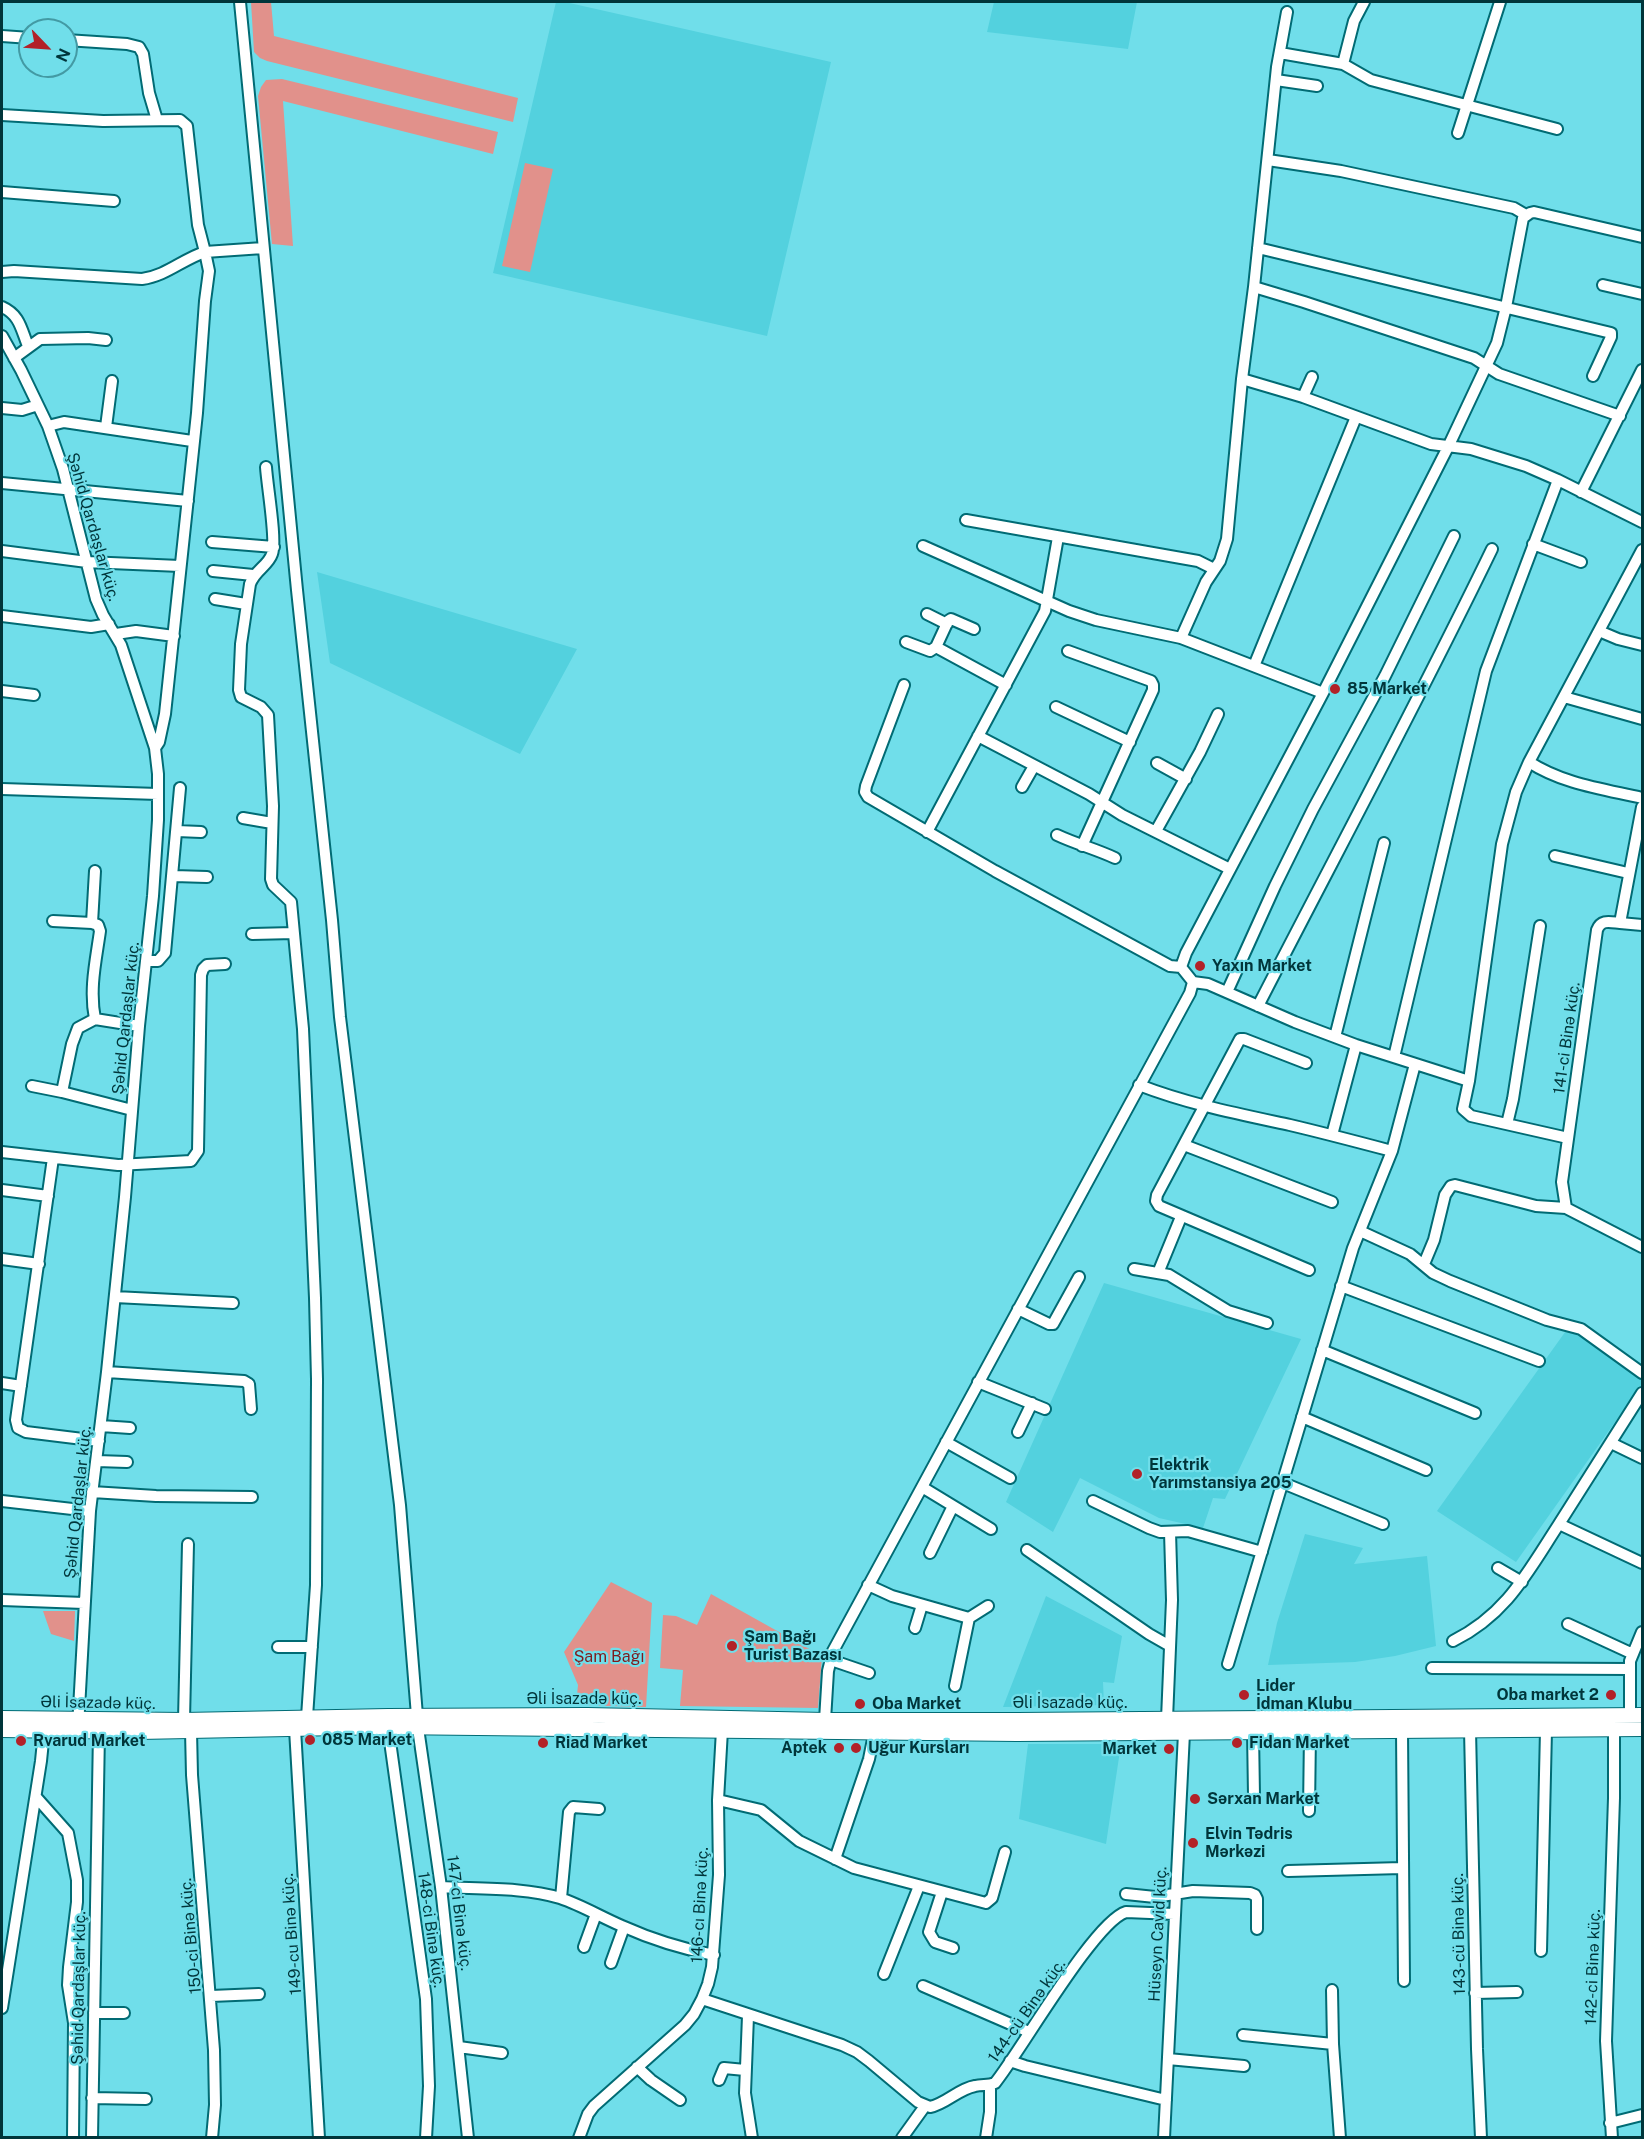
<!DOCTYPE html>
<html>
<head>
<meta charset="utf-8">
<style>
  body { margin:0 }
  #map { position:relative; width:1644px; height:2139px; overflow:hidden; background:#70deea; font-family:"Public Sans",sans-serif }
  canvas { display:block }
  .frame { position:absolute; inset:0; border:3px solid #00353a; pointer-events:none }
  .north { position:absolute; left:18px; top:18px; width:60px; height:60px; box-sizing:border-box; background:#70deea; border:2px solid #439aa4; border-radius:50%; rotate:115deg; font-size:16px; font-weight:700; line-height:24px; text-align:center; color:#00353a }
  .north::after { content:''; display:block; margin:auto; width:21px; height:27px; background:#b22128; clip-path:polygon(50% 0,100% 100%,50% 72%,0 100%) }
</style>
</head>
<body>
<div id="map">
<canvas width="1644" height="2139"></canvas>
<div class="frame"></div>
<div class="north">N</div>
</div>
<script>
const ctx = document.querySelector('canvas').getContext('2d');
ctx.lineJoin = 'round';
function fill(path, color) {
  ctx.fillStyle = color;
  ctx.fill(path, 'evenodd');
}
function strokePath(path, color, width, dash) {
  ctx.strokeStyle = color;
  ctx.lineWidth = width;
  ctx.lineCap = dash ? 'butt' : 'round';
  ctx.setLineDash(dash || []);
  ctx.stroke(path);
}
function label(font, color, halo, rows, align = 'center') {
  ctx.font = font + ' "Public Sans",sans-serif';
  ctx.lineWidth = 4.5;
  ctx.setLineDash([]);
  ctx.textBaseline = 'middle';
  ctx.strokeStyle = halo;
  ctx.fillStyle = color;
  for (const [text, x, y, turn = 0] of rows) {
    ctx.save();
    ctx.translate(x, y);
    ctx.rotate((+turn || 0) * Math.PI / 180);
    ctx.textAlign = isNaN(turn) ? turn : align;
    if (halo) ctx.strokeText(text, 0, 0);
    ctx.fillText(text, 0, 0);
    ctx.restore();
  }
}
fill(new Path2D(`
  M 556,2 L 565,2 L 831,62 L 767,336 L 493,273 Z
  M 994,2 L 1137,2 L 1128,49 L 987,32 Z
  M 317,572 L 577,649 L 520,754 L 330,663 Z
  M 1104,1283 L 1301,1339 L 1225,1499 L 1213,1498 L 1203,1528 L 1159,1518 L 1080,1478 L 1053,1532 L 1006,1502 Z
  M 1568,1328 L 1642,1379 L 1642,1384 L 1516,1562 L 1437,1511 Z
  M 1305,1534 L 1363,1548 L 1354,1564 L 1427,1556 L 1436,1646 L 1395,1656 L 1355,1662 L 1268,1665 L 1277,1623 Z
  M 1046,1596 L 1122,1636 L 1114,1683 L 1103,1682 L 1104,1705 L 1003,1707 Z
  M 1028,1744 L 1121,1744 L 1106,1844 L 1019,1819 Z`), '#53d1de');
fill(new Path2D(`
  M 251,2 L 271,2 L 274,36 L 518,98 L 513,122 L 267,61 L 260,58 L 254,52 Z
  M 282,79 L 498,132 L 493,154 L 283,101 L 293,246 L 272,244 L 258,96 L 261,87 L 266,80 Z
  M 525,163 L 553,169 L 530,272 L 502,266 Z
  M 611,1582 L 652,1603 L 646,1707 L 576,1705 L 578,1685 L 564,1652 Z
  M 711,1594 L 822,1656 L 818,1708 L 680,1706 L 683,1670 L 660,1668 L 663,1615 L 676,1616 L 697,1625 Z
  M 43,1611 L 75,1611 L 74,1641 L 51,1634 Z`), '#e1918b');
const minor = new Path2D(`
  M 240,2 L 297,590 L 332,920 L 340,1017 L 400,1505 L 418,1728 L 441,1887 L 468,2138
  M 2,36 L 30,38
  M 66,40 L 127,44 L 139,47 L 143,54 L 149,93 L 157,120
  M 1280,53 L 1343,64 L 1371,80 L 1557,129
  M 1343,64 L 1354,21 L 1364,2
  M 1276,80 L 1317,86
  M 2,115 L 103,121 L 180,120 L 187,126 L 198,225 L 205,252 C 183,259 166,276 142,279 L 14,271 L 2,272
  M 1458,133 L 1500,2
  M 1268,160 L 1341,171 L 1514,208 L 1526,215
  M 2,192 L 114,201
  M 1258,248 L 1607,332 L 1611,333 L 1611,337 L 1593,376
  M 1603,285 L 1642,294
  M 1254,287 L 1304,302 L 1474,358 L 1499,374 L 1620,416
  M 2,307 C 20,315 21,329 28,346
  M 2,336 L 21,370 L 48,426 L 63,469 L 96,599 L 103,615 L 121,645 L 155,748 L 158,774 L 158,820 L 153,896 L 139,1026 L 125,1197 L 107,1372 L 90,1511 L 78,1727
  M 14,358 L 40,339 L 88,338 L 106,340
  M 1242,379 L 1303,397 L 1431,444 L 1471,449 L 1526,466 L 1558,480 L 1642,522
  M 1303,397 L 1312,377
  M 2,408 L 22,410 L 38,405
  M 48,426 L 64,422 L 192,441
  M 106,427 L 112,381
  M 266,467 C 267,485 277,541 272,554 C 268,566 255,570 250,584 L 241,644 L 239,690 L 241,697 L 261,707 L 268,715 L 273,806 L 271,879 L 273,885 L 291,902 L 303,1029 L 315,1298 L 317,1379 L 316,1585 L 307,1717
  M 2,483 L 188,501
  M 1581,492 L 1642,370
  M 966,520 L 1198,561 L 1214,569
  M 212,542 L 274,547
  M 1533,544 L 1581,562
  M 923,546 L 1069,611 L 1096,620 L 1181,638 L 1323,693
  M 2,551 L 87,562 L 180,566
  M 213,571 L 253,575
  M 215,599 L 246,604
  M 927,614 L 947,624
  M 2,616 L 91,627 L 109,624
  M 974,629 L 951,619 L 948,621 L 936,647 L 1006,685
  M 1599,631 L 1618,639 L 1642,645
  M 116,634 L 136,631 L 174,636
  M 1181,638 L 1206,582 L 1220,561 L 1227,539 L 1242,379 L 1254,287 L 1277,67 L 1287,12
  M 906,642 L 930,651 L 936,647
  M 1068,651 L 1151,681 L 1153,685 L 1153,690 L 1082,846
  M 1254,666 L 1356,417
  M 904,685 L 866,786 L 865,792 L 868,797 L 995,871 L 1170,966 L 1181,967
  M 2,691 L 34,695
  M 1564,697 L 1642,719
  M 1056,707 L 1130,742
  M 978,736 L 1089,794 L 1122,815 L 1230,869
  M 155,748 L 159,742 L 165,714 L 197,413 L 205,301 L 209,271 L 205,252 L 263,248
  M 1529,762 C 1563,784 1603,789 1642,798
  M 1157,763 L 1186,779
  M 1022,787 L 1034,766
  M 2,789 L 158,794
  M 1642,807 L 1620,923 C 1610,922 1601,919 1597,930 L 1562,1182 L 1566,1208 L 1642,1247
  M 243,818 L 272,823
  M 177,831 L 201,832
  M 1156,831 L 1200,752 L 1218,714
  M 927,832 L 1045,611 L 1058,537
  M 1057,835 C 1076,844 1096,849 1115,858
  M 1555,856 L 1628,873
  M 95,871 L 92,923 L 98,925 L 100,931 C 96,960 89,989 95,1019 L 139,1026
  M 174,876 L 207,877
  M 53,921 L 92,923
  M 1620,923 L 1642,925
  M 252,934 L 294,933
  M 146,961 L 158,961 L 165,953 L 180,788
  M 1193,982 L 1208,984 L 1295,1022 L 1356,1045 L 1469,1081
  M 1227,992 L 1275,886 L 1313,809 L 1385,676 L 1454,536
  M 1258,1006 C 1336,854 1417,704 1492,549
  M 1335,1037 L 1384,843
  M 1394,1057 L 1486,671 L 1558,480
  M 1306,1063 L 1244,1039 L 1240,1039 L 1157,1195 L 1156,1201 L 1159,1206 L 1309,1270
  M 1139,1085 C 1188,1104 1239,1114 1290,1125 C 1324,1133 1358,1142 1392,1151
  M 32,1086 L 62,1092 L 132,1110
  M 62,1092 L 72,1044 L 78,1028 L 95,1019
  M 1507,1124 L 1513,1099 L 1540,926
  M 1332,1135 L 1356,1045
  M 1568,1138 L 1471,1116 L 1463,1109 L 1469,1081 L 1502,844 L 1516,792 L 1529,762 L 1642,550
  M 1184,1145 L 1332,1202
  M 2,1152 L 118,1165 L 191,1161 L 198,1151 L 201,975 L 203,969 L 207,965 L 225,964
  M 53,1158 L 16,1420 L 18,1428 L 26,1432 L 99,1441
  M 2,1190 L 48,1196
  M 1360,1231 L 1410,1254 L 1433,1273 L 1450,1281 L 1547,1320 L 1581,1329 L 1642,1373
  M 2,1259 L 39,1264
  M 1424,1264 L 1434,1240 L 1445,1195 L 1451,1186 L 1455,1185 L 1536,1206 L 1566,1208
  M 1134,1269 L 1169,1275 L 1228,1311 L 1267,1323
  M 1158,1273 L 1181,1217
  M 1341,1286 L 1539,1361
  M 115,1297 L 233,1303
  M 1018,1309 L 1049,1324 L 1053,1324 L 1079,1277
  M 1322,1350 L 1475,1413
  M 107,1372 L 244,1381 L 249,1384 L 251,1409
  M 978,1382 L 1045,1409
  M 2,1383 L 21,1386
  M 1642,1393 L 1559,1524 L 1642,1563
  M 1302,1417 L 1426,1470
  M 101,1426 L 130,1428
  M 1018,1432 L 1032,1403
  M 946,1442 L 1010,1478
  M 1611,1443 L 1642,1458
  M 97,1461 L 127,1462
  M 1283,1483 L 1383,1524
  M 922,1487 L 991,1529
  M 92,1492 L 156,1496 L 252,1497
  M 2,1501 L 90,1511
  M 1093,1501 L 1149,1528 L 1160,1532 L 1188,1531 L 1262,1552
  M 1027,1550 L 1149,1634 L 1170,1646
  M 930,1553 L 953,1506
  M 1498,1568 L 1522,1582
  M 868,1585 L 892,1596 L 969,1618 L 955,1686
  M 2,1600 L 84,1603
  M 969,1618 L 988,1606
  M 1568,1624 L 1633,1654
  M 915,1628 L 922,1605
  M 1453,1641 C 1507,1614 1527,1573 1559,1524
  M 278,1647 L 312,1647
  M 831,1660 L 869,1673
  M 1228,1664 L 1353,1248 L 1392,1151 L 1415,1064
  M 1432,1668 L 1630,1669
  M 1630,1716 L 1630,1661 L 1642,1632
  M 1167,1719 L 1172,1600 L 1170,1532
  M 184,1720 L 188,1544
  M 825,1720 L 828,1671 L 833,1651 L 1190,993 L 1193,982 L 1181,967 L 1186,953 L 1323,693 L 1449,445 L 1497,343 L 1506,307 L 1523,218 L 1530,213 L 1534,212 L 1642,237
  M 388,1727 L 426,1999 L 429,2086 L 426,2138
  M 295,1729 L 319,2138
  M 1470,1730 L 1477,2049 L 1481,2138
  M 191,1731 L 192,1775 L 214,2050 L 215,2105 L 212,2138
  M 1253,1731 L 1254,1796
  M 1402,1731 L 1404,1981
  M 36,1797 L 68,1833 L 77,1880 L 77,1902 L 69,1967 L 68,1985 L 74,2023 L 73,2138
  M 718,1800 L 761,1810 L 799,1841 L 854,1868 L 986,1903 L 992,1898 L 1005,1852
  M 1309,1811 L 1310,1732
  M 835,1859 L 869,1759 L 874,1734
  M 1288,1871 L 1402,1868
  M 441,1887 C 477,1889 525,1887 560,1898 C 581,1905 601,1917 622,1926 C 651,1939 683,1949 714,1955
  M 942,1892 L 929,1932 L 935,1942 L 953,1948
  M 1126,1894 L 1155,1897 L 1193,1891 L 1250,1893 L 1255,1895 L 1257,1899 L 1257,1929
  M 561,1898 L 569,1812 L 573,1807 L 599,1809
  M 584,1947 L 596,1914
  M 1541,1951 L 1546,1730
  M 611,1963 L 624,1927
  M 884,1974 L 919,1886
  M 923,1986 L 1029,2032
  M 1332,1990 L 1333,2044 L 1340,2138
  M 1475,1993 L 1517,1992
  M 211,1996 L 259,1994
  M 702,1999 L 842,2045 L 857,2052 L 869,2061 L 918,2102 L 930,2107 C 946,2104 958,2089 975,2086 C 982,2084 988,2086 995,2083 C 1021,2051 1094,1922 1126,1912 L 1174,1914
  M 2,2008 L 41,1761 L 44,1731
  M 94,2013 L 124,2013
  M 748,2016 L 745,2093 L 752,2138
  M 1243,2035 L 1333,2044
  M 459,2047 L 502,2053
  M 1168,2059 L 1244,2066
  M 1010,2061 L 1025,2066 L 1166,2100
  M 637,2067 L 651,2080 L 680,2100
  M 719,2080 L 724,2068 L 745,2070
  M 92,2098 L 146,2099
  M 1610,2123 L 1642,2115
  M 92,2138 L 99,1732
  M 579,2138 L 588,2114 L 594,2106 L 685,2025 L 694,2014 L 702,1999 L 708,1984 L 712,1967 L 719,1875 L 718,1800 L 722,1730
  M 902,2138 L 925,2106
  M 986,2138 L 990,2112 L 990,2085
  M 1164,2138 L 1184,1733
  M 1612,2138 L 1606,2041 L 1614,1798 L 1614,1729`);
const major = new Path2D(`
  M 2,1718 L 184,1720 L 388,1716 L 587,1715 L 825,1720 L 1018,1720 L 1642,1715
  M 2,1730 L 139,1732 L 388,1727 L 1017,1734 L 1642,1729`);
strokePath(minor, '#016b74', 14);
strokePath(major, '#016b74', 16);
strokePath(minor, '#fff', 10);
strokePath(major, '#fff', 14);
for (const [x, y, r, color] of [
  [1335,689,6,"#b22128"],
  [1200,966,6,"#b22128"],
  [1137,1474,6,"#b22128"],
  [732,1646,6,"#b22128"],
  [1244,1695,6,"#b22128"],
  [1611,1695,6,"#b22128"],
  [860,1704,6,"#b22128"],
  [310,1740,6,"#b22128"],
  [21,1741,6,"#b22128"],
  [543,1743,6,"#b22128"],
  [1237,1743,6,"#b22128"],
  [839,1748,6,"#b22128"],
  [856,1748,6,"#b22128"],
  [1169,1749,6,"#b22128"],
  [1195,1799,6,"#b22128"],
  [1193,1843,6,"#b22128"]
]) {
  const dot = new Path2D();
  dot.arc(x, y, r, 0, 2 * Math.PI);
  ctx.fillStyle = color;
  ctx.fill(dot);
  strokePath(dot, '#70deea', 2);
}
label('16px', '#00353a', '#70deea', [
  ["Şəhid Qardaşlar küç.",93,527,74],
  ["Şəhid Qardaşlar küç.",126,1018,-84],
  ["141-ci Binə küç.",1567,1038,-82],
  ["Şəhid Qardaşlar küç.",78,1502,-84],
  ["Əli İsazadə küç.",584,1699],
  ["Əli İsazadə küç.",98,1703,1],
  ["Əli İsazadə küç.",1070,1703],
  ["146-cı Binə küç.",700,1905,-87],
  ["147-ci Binə küç.",459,1913,83],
  ["148-ci Binə küç.",431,1930,82],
  ["149-cu Binə küç.",292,1934,-94],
  ["Hüseyn Cavid küç.",1158,1934,-87],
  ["143-cü Binə küç.",1459,1934,-91],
  ["150-ci Binə küç.",191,1936,-95],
  ["142-ci Binə küç.",1593,1967,-88],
  ["Şəhid Qardaşlar küç.",79,1988,-89],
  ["144-cü Binə küç.",1027,2011,-55]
]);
label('bold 16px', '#00353a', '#70deea', [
  ["85 Market",1347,689],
  ["Yaxın Market",1212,966],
  ["Elektrik",1149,1465],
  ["Yarımstansiya 205",1149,1483],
  ["Şam Bağı",744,1637],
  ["Turist Bazası",744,1655],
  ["Lider",1256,1686],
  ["İdman Klubu",1256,1704],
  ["Oba market 2",1599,1695,"right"],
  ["Oba Market",872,1704],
  ["085 Market",322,1740],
  ["Rvarud Market",33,1741],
  ["Riad Market",555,1743],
  ["Fidan Market",1249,1743],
  ["Aptek",827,1748,"right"],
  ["Uğur Kursları",868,1748],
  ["Market",1157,1749,"right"],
  ["Sərxan Market",1207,1799],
  ["Elvin Tədris",1205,1834],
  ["Mərkəzi",1205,1852]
], 'left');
label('16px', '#7f1b1d', '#70deea', [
  ["Şam Bağı",609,1657]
]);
</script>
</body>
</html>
